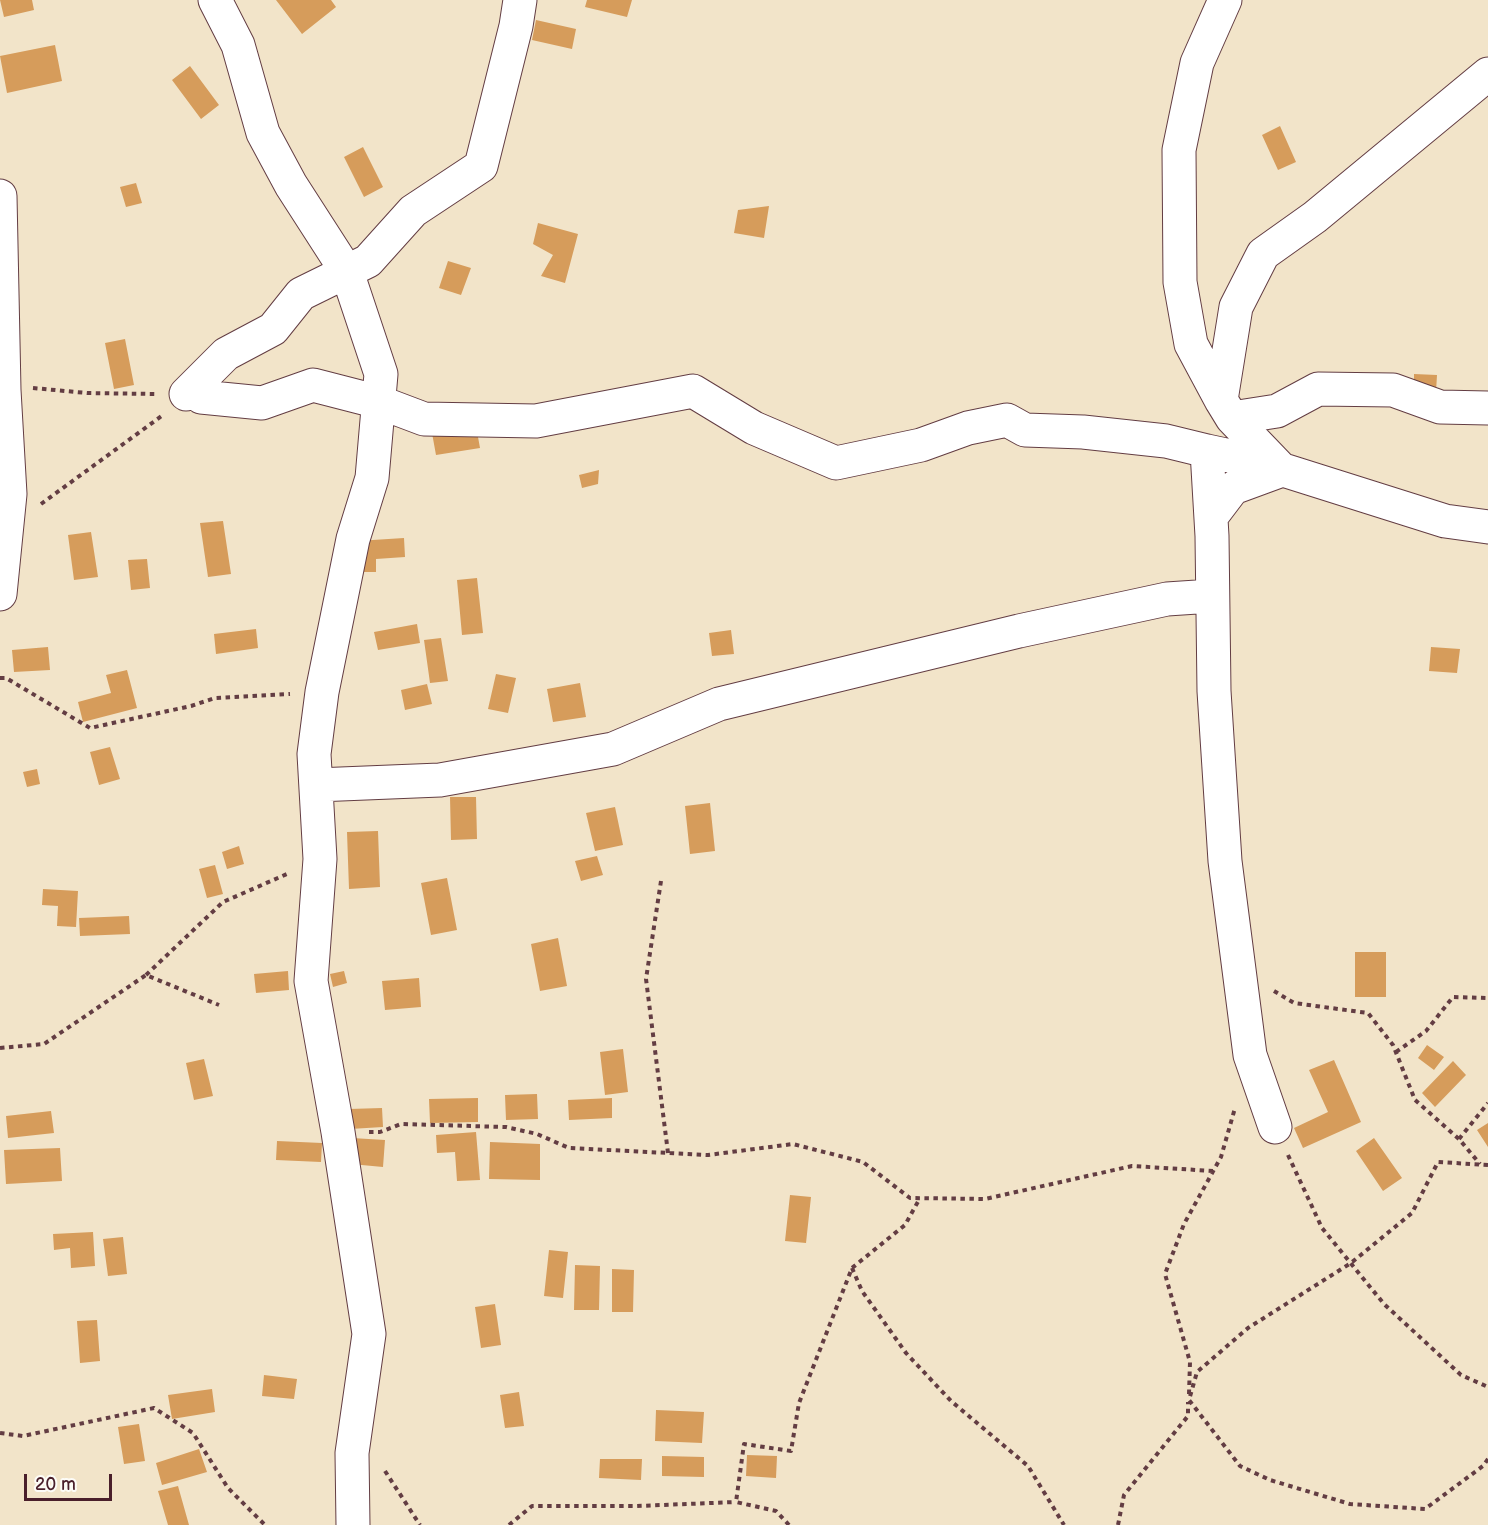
<!DOCTYPE html>
<html>
<head>
<meta charset="utf-8">
<style>
  body { margin:0 }
  #map { position:relative; width:1488px; height:1525px; overflow:hidden; background:#f2e4c9; font-family:"Balsamiq Sans",sans-serif }
  canvas { display:block }
  .scale { position:absolute; left:24px; top:1474px; width:88px; height:27px; box-sizing:border-box; border:3px solid #4a1f2b; border-top:0; padding-left:8px; font-size:18px; line-height:21px; white-space:nowrap; color:#4a1f2b; -webkit-text-stroke:4px #fdfcf7; paint-order:stroke }
</style>
</head>
<body>
<div id="map">
<canvas width="1488" height="1525"></canvas>
<div class="scale">20 m</div>
</div>
<script>
const ctx = document.querySelector('canvas').getContext('2d');
ctx.lineJoin = 'round';
function fill(path, color) {
  ctx.fillStyle = color;
  ctx.fill(path, 'evenodd');
}
function strokePath(path, color, width, dash) {
  ctx.strokeStyle = color;
  ctx.lineWidth = width;
  ctx.lineCap = dash ? 'butt' : 'round';
  ctx.setLineDash(dash || []);
  ctx.stroke(path);
}
fill(new Path2D(`
  M 0,0 L 32,0 L 34,10 L 4,17 Z
  M 276,0 L 331,0 L 336,7 L 302,34 Z
  M 587,0 L 632,0 L 627,17 L 585,7 Z
  M 536,20 L 576,29 L 572,49 L 532,40 Z
  M 55,45 L 62,81 L 7,93 L 0,56 Z
  M 190,66 L 219,105 L 201,119 L 172,80 Z
  M 1280,126 L 1296,162 L 1278,170 L 1262,135 Z
  M 363,147 L 383,187 L 364,197 L 344,157 Z
  M 136,183 L 142,203 L 126,207 L 120,187 Z
  M 769,206 L 764,238 L 734,233 L 738,210 Z
  M 538,223 L 578,234 L 565,283 L 541,276 L 553,255 L 533,244 Z
  M 448,261 L 471,268 L 461,295 L 439,288 Z
  M 125,339 L 134,385 L 114,389 L 105,343 Z
  M 1414,374 L 1437,375 L 1436,392 L 1414,391 Z
  M 476,426 L 480,448 L 436,455 L 432,433 Z
  M 599,470 L 598,484 L 582,488 L 579,475 Z
  M 223,521 L 231,574 L 208,577 L 200,523 Z
  M 91,532 L 98,577 L 74,580 L 68,535 Z
  M 404,538 L 405,557 L 376,559 L 376,572 L 359,572 L 357,541 Z
  M 147,559 L 150,588 L 131,590 L 128,560 Z
  M 477,578 L 483,633 L 462,635 L 457,580 Z
  M 417,624 L 420,643 L 378,650 L 374,632 Z
  M 256,629 L 258,648 L 216,654 L 214,634 Z
  M 731,630 L 734,654 L 712,656 L 709,633 Z
  M 441,638 L 448,681 L 430,683 L 424,640 Z
  M 48,647 L 50,670 L 14,672 L 12,650 Z
  M 1431,647 L 1460,649 L 1457,673 L 1429,671 Z
  M 127,670 L 137,708 L 83,722 L 78,702 L 111,693 L 106,675 Z
  M 496,674 L 516,678 L 508,713 L 488,709 Z
  M 580,683 L 586,717 L 553,722 L 547,689 Z
  M 427,684 L 432,704 L 405,710 L 401,690 Z
  M 110,747 L 120,779 L 99,785 L 90,752 Z
  M 37,769 L 40,784 L 27,787 L 23,772 Z
  M 450,797 L 476,797 L 477,839 L 451,840 Z
  M 710,803 L 715,851 L 690,854 L 685,806 Z
  M 615,807 L 623,845 L 595,851 L 586,813 Z
  M 378,831 L 380,887 L 349,889 L 347,832 Z
  M 239,846 L 244,864 L 227,869 L 222,852 Z
  M 597,856 L 603,875 L 581,881 L 575,861 Z
  M 215,865 L 223,894 L 207,898 L 199,869 Z
  M 447,878 L 457,930 L 431,935 L 421,883 Z
  M 43,889 L 78,891 L 76,927 L 57,926 L 58,906 L 42,905 Z
  M 129,916 L 130,934 L 80,936 L 79,918 Z
  M 558,938 L 567,986 L 540,991 L 531,944 Z
  M 1355,952 L 1386,952 L 1386,997 L 1355,997 Z
  M 288,971 L 289,990 L 256,993 L 254,974 Z
  M 344,971 L 347,983 L 333,987 L 330,974 Z
  M 419,978 L 421,1007 L 385,1010 L 382,981 Z
  M 1427,1045 L 1444,1057 L 1434,1070 L 1418,1058 Z
  M 623,1049 L 628,1092 L 605,1095 L 600,1052 Z
  M 204,1059 L 213,1096 L 194,1100 L 186,1063 Z
  M 1334,1060 L 1361,1122 L 1303,1148 L 1294,1128 L 1328,1112 L 1309,1070 Z
  M 1453,1061 L 1466,1075 L 1435,1107 L 1422,1093 Z
  M 537,1094 L 538,1119 L 506,1120 L 505,1095 Z
  M 478,1098 L 478,1122 L 430,1123 L 429,1099 Z
  M 612,1098 L 612,1118 L 569,1120 L 568,1100 Z
  M 382,1108 L 383,1127 L 350,1129 L 349,1109 Z
  M 51,1111 L 54,1133 L 8,1138 L 6,1116 Z
  M 1488,1123 L 1488,1147 L 1477,1130 Z
  M 476,1132 L 480,1180 L 457,1181 L 455,1152 L 437,1153 L 436,1135 Z
  M 352,1138 L 385,1140 L 383,1167 L 351,1164 Z
  M 1374,1138 L 1402,1178 L 1383,1191 L 1356,1151 Z
  M 277,1141 L 322,1143 L 321,1162 L 276,1160 Z
  M 490,1142 L 540,1144 L 540,1180 L 489,1179 Z
  M 60,1148 L 62,1181 L 6,1184 L 4,1150 Z
  M 790,1195 L 811,1197 L 806,1243 L 785,1241 Z
  M 93,1232 L 95,1266 L 71,1268 L 70,1248 L 54,1250 L 53,1234 Z
  M 123,1237 L 127,1274 L 108,1276 L 103,1239 Z
  M 549,1250 L 568,1252 L 563,1298 L 544,1296 Z
  M 575,1265 L 600,1266 L 599,1310 L 574,1310 Z
  M 612,1269 L 634,1270 L 633,1312 L 612,1312 Z
  M 495,1304 L 501,1345 L 481,1348 L 475,1307 Z
  M 97,1320 L 100,1361 L 80,1363 L 77,1321 Z
  M 264,1375 L 297,1379 L 294,1399 L 262,1396 Z
  M 212,1389 L 215,1412 L 172,1419 L 168,1395 Z
  M 519,1392 L 524,1426 L 505,1428 L 500,1395 Z
  M 656,1410 L 704,1412 L 702,1443 L 655,1441 Z
  M 139,1424 L 145,1461 L 124,1464 L 118,1427 Z
  M 199,1449 L 207,1472 L 162,1485 L 156,1463 Z
  M 747,1455 L 777,1456 L 776,1478 L 746,1476 Z
  M 662,1456 L 704,1457 L 704,1477 L 662,1476 Z
  M 600,1459 L 642,1459 L 641,1480 L 599,1478 Z
  M 178,1486 L 189,1525 L 168,1525 L 158,1491 Z`), '#d69c5b');
const minor = new Path2D(`
  M 215,0 L 238,45 L 263,133 L 291,185 L 347,272 L 381,374 L 372,478 L 353,539 L 322,692 L 314,754 L 320,859 L 311,981 L 338,1132 L 369,1334 L 352,1453 L 353,1525
  M 0,196 L 4,390 L 10,494 L 0,594
  M 186,394 L 226,354 L 273,329 L 301,294 L 368,261 L 413,211 L 481,166 L 516,26 L 520,0
  M 201,397 L 262,403 L 313,385 L 379,402 L 424,419 L 536,421 L 693,391 L 754,428 L 836,463 L 921,445 L 968,428 L 1007,420 L 1025,430 L 1083,432 L 1166,441 L 1207,451
  M 1221,400 L 1236,307 L 1263,254 L 1315,217 L 1488,74
  M 1232,418 L 1277,411 L 1318,389 L 1393,390 L 1440,407 L 1488,408
  M 1211,517 L 1233,488 L 1282,470 L 1232,418 L 1221,400 L 1191,344 L 1180,282 L 1179,150 L 1197,63 L 1225,0
  M 316,785 L 440,780 L 613,749 L 719,704 L 1019,631 L 1167,599 L 1212,596
  M 1275,1127 L 1250,1055 L 1225,861 L 1214,691 L 1212,536 L 1207,451 L 1258,462 L 1445,521 L 1488,527`);
strokePath(minor, '#633d43', 35);
strokePath(new Path2D(`
  M 33,388 L 87,393 L 155,394
  M 41,504 L 163,415
  M 0,678 L 6,678 L 90,728 L 191,706 L 215,698 L 290,694
  M 661,881 L 646,979 L 668,1153
  M 146,975 L 223,902 L 287,874
  M 1274,991 L 1294,1003 L 1368,1013 L 1393,1045 L 1415,1100 L 1459,1139 L 1480,1164
  M 0,1048 L 44,1044 L 146,975 L 219,1005
  M 1396,1052 L 1426,1031 L 1453,997 L 1488,998
  M 369,1132 L 380,1132 L 401,1124 L 506,1127 L 537,1134 L 569,1148 L 708,1155 L 793,1144 L 863,1162 L 910,1198 L 985,1199 L 1132,1166 L 1213,1171
  M 1459,1139 L 1488,1103
  M 1288,1155 L 1322,1228 L 1384,1304 L 1461,1375 L 1488,1387
  M 1488,1165 L 1438,1162 L 1412,1213 L 1351,1263 L 1248,1328 L 1197,1372 L 1189,1400 L 1240,1466 L 1270,1480 L 1350,1504 L 1425,1509 L 1483,1466 L 1488,1459
  M 852,1268 L 862,1291 L 906,1353 L 951,1401 L 1028,1466 L 1064,1525
  M 1189,1394 L 1190,1362 L 1165,1274 L 1184,1224 L 1221,1157 L 1235,1108
  M 0,1433 L 23,1436 L 154,1408 L 193,1433 L 228,1488 L 265,1525
  M 385,1471 L 420,1525
  M 509,1525 L 532,1506 L 637,1506 L 736,1502
  M 789,1525 L 776,1511 L 736,1502 L 744,1444 L 791,1451 L 799,1403 L 852,1268 L 905,1225 L 920,1198
  M 1118,1525 L 1124,1495 L 1188,1416 L 1188,1402`), '#633d43', 4, [4.5, 4.5]);
strokePath(minor, '#fff', 33);
</script>
</body>
</html>
